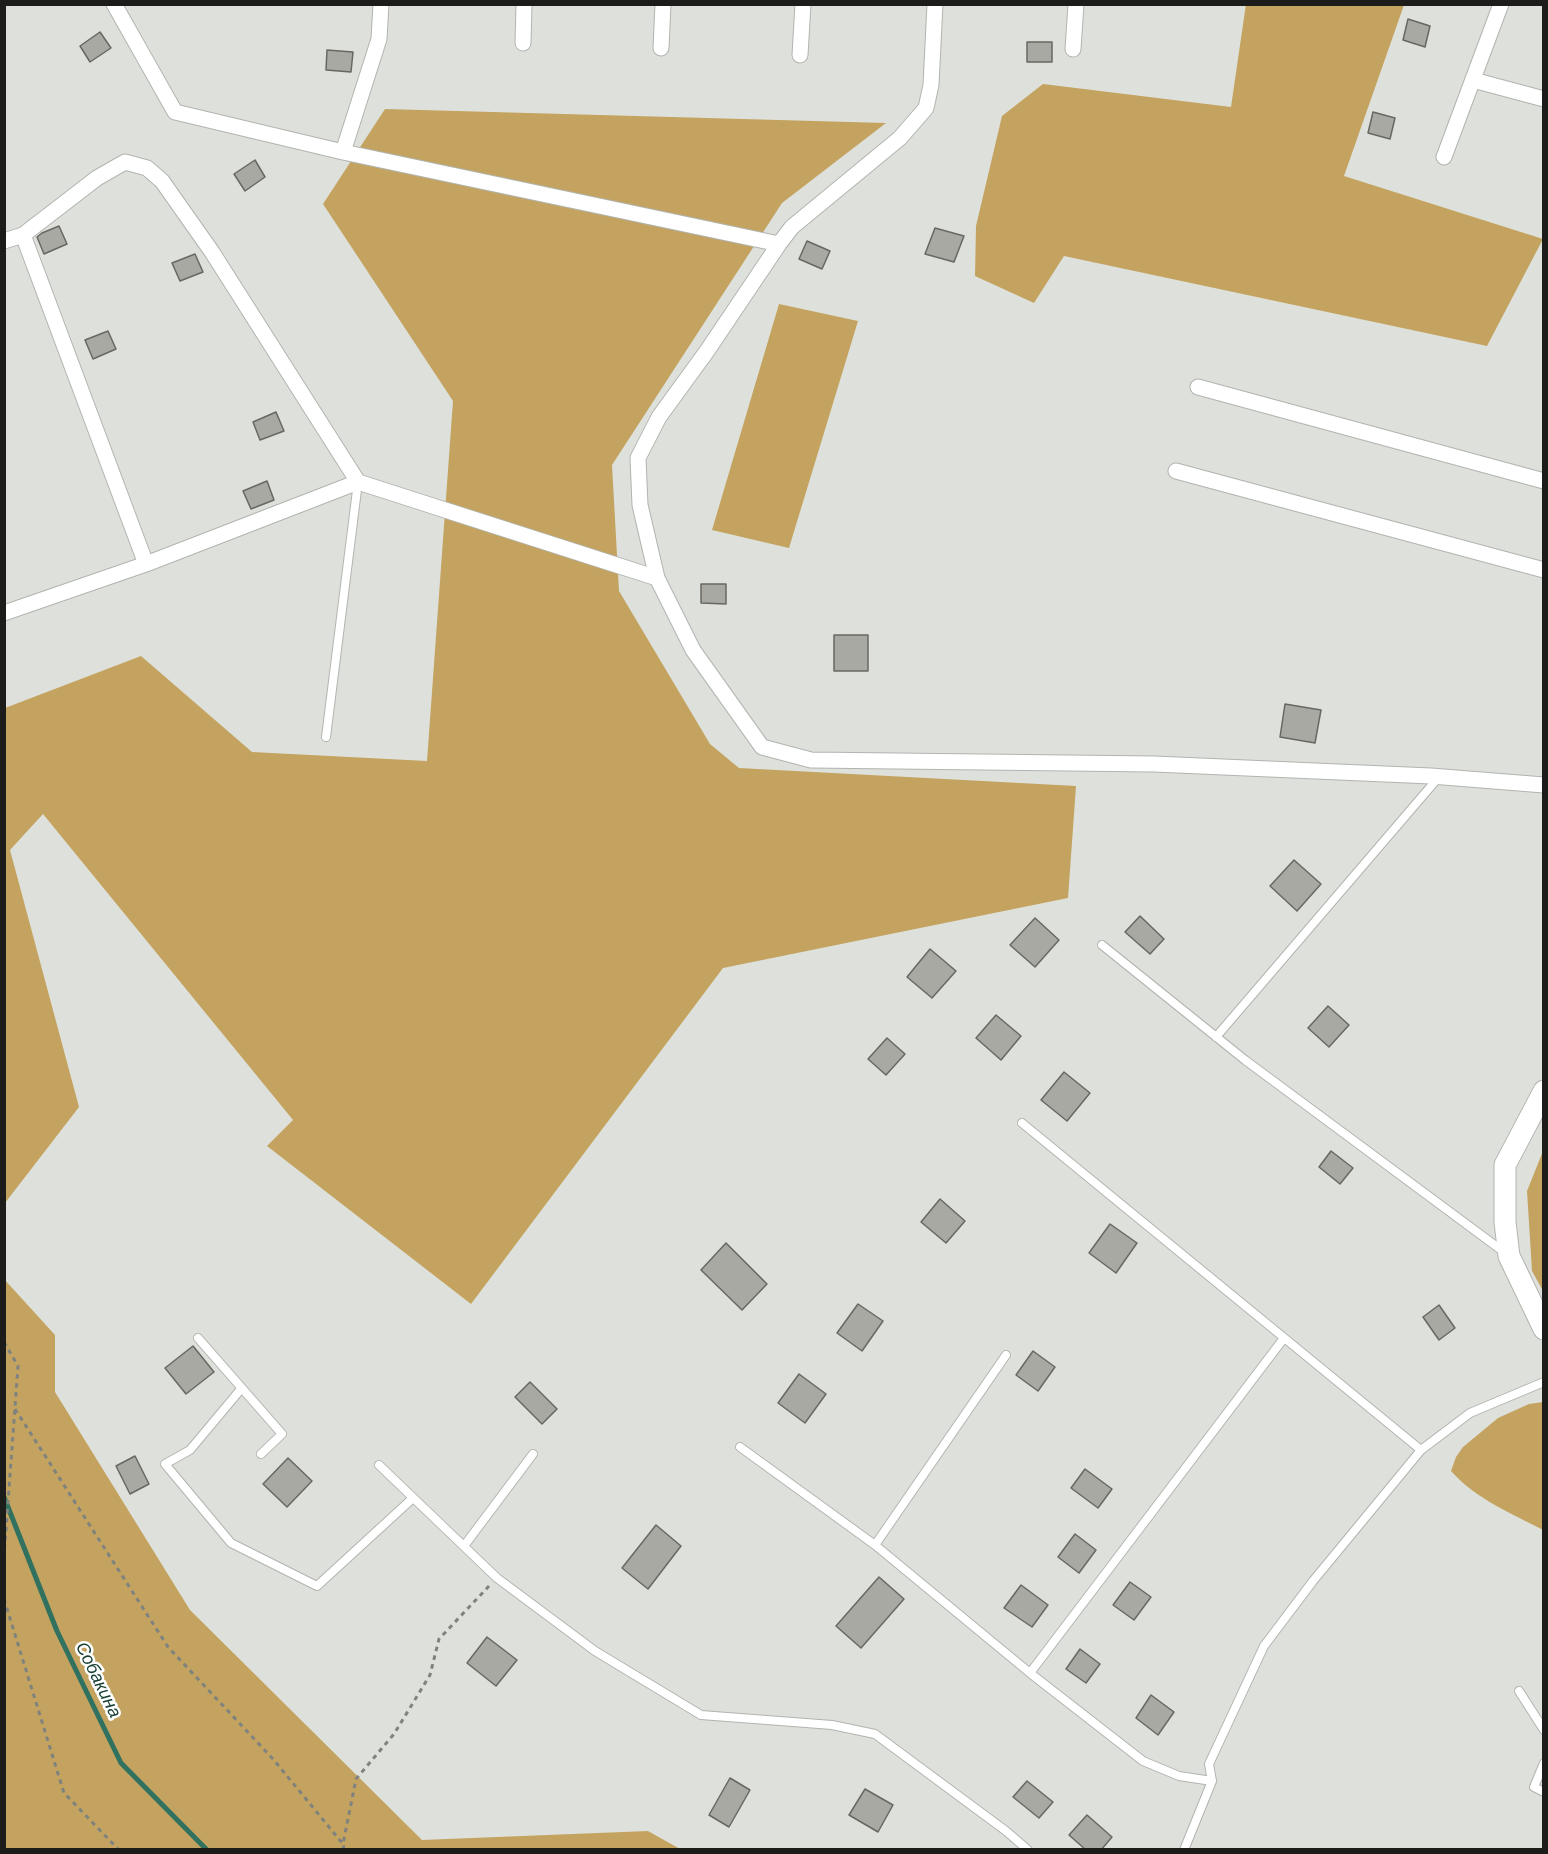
<!DOCTYPE html>
<html>
<head>
<meta charset="utf-8">
<style>
  body { margin:0 }
  #map { position:relative; width:1548px; height:1854px; overflow:hidden; background:#dee1db; font-family:"Work Sans",sans-serif }
  canvas { display:block }
  .frame { position:absolute; inset:0; border:6px solid #1c1d1b; pointer-events:none }
</style>
</head>
<body>
<div id="map">
<canvas width="1548" height="1854"></canvas>
<div class="frame"></div>
</div>
<script>
const ctx = document.querySelector('canvas').getContext('2d');
ctx.lineJoin = 'round';
function fill(path, color) {
  ctx.fillStyle = color;
  ctx.fill(path, 'evenodd');
}
function strokePath(path, color, width, dash) {
  ctx.strokeStyle = color;
  ctx.lineWidth = width;
  ctx.lineCap = dash ? 'butt' : 'round';
  ctx.setLineDash(dash || []);
  ctx.stroke(path);
}
function label(font, color, halo, rows, align = 'center') {
  ctx.font = font + ' "Work Sans",sans-serif';
  ctx.lineWidth = 5;
  ctx.setLineDash([]);
  ctx.textBaseline = 'middle';
  ctx.strokeStyle = halo;
  ctx.fillStyle = color;
  for (const [text, x, y, turn = 0] of rows) {
    ctx.save();
    ctx.translate(x, y);
    ctx.rotate((+turn || 0) * Math.PI / 180);
    ctx.textAlign = isNaN(turn) ? turn : align;
    if (halo) ctx.strokeText(text, 0, 0);
    ctx.fillText(text, 0, 0);
    ctx.restore();
  }
}
fill(new Path2D(`
  M 1246,4 L 1404,5 L 1344,176 L 1543,239 L 1487,346 L 1064,256 L 1034,303 L 975,276 L 976,226 L 1002,116 L 1043,84 L 1231,107 Z
  M 385,109 L 886,123 L 782,203 L 612,465 L 619,591 L 710,744 L 739,768 L 1076,786 L 1068,898 L 723,968 L 471,1304 L 267,1146 L 293,1120 L 43,814 L 10,850 L 79,1107 L 5,1203 L 5,708 L 141,656 L 252,752 L 427,761 L 453,401 L 323,204 Z
  M 779,304 L 858,321 L 789,548 L 712,530 Z
  M 1543,1151 L 1543,1291 L 1532,1271 L 1527,1191 Z
  M 4,1279 L 55,1335 L 55,1392 L 190,1610 L 422,1840 L 648,1831 L 680,1849 L 5,1849 Z
  M 1543,1402 L 1544,1402 L 1543,1530 C 1511,1513 1476,1499 1451,1471 L 1456,1457 L 1463,1447 L 1498,1418 L 1529,1404 Z`), '#c3a35f');
strokePath(new Path2D(`
  M 4,1497 L 57,1631 L 121,1763 L 207,1850`), '#317160', 5);
const building = new Path2D(`
  M 1408,19 L 1430,26 L 1425,47 L 1403,40 Z
  M 100,32 L 111,48 L 90,62 L 80,46 Z
  M 1027,42 L 1052,42 L 1052,62 L 1027,62 Z
  M 327,50 L 353,52 L 351,72 L 326,70 Z
  M 1373,112 L 1395,118 L 1390,139 L 1368,133 Z
  M 255,160 L 265,177 L 245,191 L 234,174 Z
  M 59,226 L 67,244 L 44,254 L 37,237 L 42,233 Z
  M 935,228 L 964,236 L 954,262 L 925,254 Z
  M 807,241 L 830,251 L 822,269 L 799,259 Z
  M 195,254 L 203,272 L 180,281 L 172,263 Z
  M 108,331 L 116,349 L 93,359 L 85,340 Z
  M 276,412 L 284,431 L 260,440 L 253,422 Z
  M 267,481 L 274,500 L 251,509 L 243,491 Z
  M 701,584 L 726,584 L 726,604 L 701,603 Z
  M 834,635 L 868,635 L 868,671 L 834,671 Z
  M 1285,704 L 1321,710 L 1315,743 L 1280,737 Z
  M 1294,860 L 1321,884 L 1297,911 L 1270,886 Z
  M 1140,916 L 1164,939 L 1150,954 L 1125,932 Z
  M 1035,918 L 1059,940 L 1035,967 L 1010,945 Z
  M 930,949 L 956,971 L 932,998 L 907,977 Z
  M 1328,1006 L 1349,1025 L 1329,1047 L 1308,1028 Z
  M 996,1015 L 1021,1036 L 1001,1060 L 976,1038 Z
  M 887,1038 L 905,1054 L 886,1075 L 868,1059 Z
  M 1064,1072 L 1090,1093 L 1067,1121 L 1041,1100 Z
  M 1331,1151 L 1353,1168 L 1340,1184 L 1319,1167 Z
  M 940,1199 L 965,1221 L 946,1243 L 921,1222 Z
  M 1110,1224 L 1137,1243 L 1116,1273 L 1089,1253 Z
  M 726,1243 L 767,1284 L 742,1310 L 701,1270 Z
  M 858,1304 L 883,1321 L 862,1351 L 837,1333 Z
  M 1439,1305 L 1455,1328 L 1439,1340 L 1423,1317 Z
  M 193,1346 L 214,1372 L 186,1394 L 165,1368 Z
  M 1033,1351 L 1055,1367 L 1038,1391 L 1016,1375 Z
  M 799,1374 L 826,1394 L 805,1423 L 778,1403 Z
  M 530,1382 L 557,1409 L 542,1424 L 515,1397 Z
  M 135,1456 L 149,1484 L 130,1494 L 116,1466 Z
  M 288,1458 L 312,1481 L 287,1507 L 263,1484 Z
  M 1085,1469 L 1112,1489 L 1098,1508 L 1071,1488 Z
  M 656,1525 L 681,1546 L 648,1589 L 622,1568 Z
  M 1075,1534 L 1096,1550 L 1079,1573 L 1058,1557 Z
  M 879,1577 L 904,1599 L 861,1648 L 836,1626 Z
  M 1130,1582 L 1151,1597 L 1134,1620 L 1113,1605 Z
  M 1021,1585 L 1048,1605 L 1032,1627 L 1004,1608 Z
  M 487,1637 L 517,1660 L 496,1686 L 467,1663 Z
  M 1080,1649 L 1100,1664 L 1086,1683 L 1066,1669 Z
  M 1151,1695 L 1174,1712 L 1158,1735 L 1136,1718 Z
  M 730,1778 L 750,1790 L 729,1827 L 709,1815 Z
  M 1027,1781 L 1053,1802 L 1039,1818 L 1013,1797 Z
  M 865,1789 L 893,1805 L 878,1832 L 849,1815 Z
  M 1087,1815 L 1112,1837 L 1101,1850 L 1086,1850 L 1069,1835 Z`);
fill(building, '#a9a9a3');
strokePath(building, '#686862', 1.5);
const service = new Path2D(`
  M 326,737 L 358,482
  M 1102,945 L 1245,1060 L 1504,1252
  M 1216,1037 L 1438,778
  M 1022,1123 L 1421,1450
  M 198,1338 L 282,1434 L 261,1454
  M 241,1389 L 190,1450 L 165,1464 L 231,1543 L 317,1586 L 413,1498
  M 740,1447 L 875,1545 L 1030,1673 L 1143,1761 L 1179,1776 L 1212,1781
  M 379,1465 L 497,1578 L 595,1651 L 701,1715 L 832,1725 L 875,1734 L 1006,1831 L 1028,1850
  M 875,1545 L 1006,1355
  M 464,1546 L 533,1454
  M 1030,1673 L 1284,1338
  M 1519,1691 L 1544,1730
  M 1544,1763 L 1534,1787 L 1544,1792
  M 1184,1850 L 1212,1781 L 1209,1764 L 1264,1646 L 1313,1581 L 1421,1450 L 1470,1413 L 1544,1382`);
const minor = new Path2D(`
  M 114,4 L 175,112 L 343,152 L 779,244 L 707,351 L 659,417 L 638,458 L 640,505 L 657,578 L 693,650 L 762,747 L 811,760 L 1154,764 L 1431,776 L 1544,785
  M 523,43 L 524,4
  M 661,48 L 663,4
  M 1073,49 L 1076,4
  M 800,55 L 803,4
  M 1473,80 L 1544,99
  M 343,152 L 379,39 L 381,4
  M 1444,157 L 1501,4
  M 23,235 L 146,564
  M 4,241 L 23,235 L 97,178 L 125,162 L 147,168 L 162,181 L 212,252 L 358,482
  M 779,244 L 792,227 L 900,138 L 926,108 L 931,85 L 935,4
  M 1198,387 L 1544,481
  M 1176,471 L 1544,570
  M 4,613 L 146,564 L 358,482 L 657,578`);
const secondary = new Path2D(`
  M 1544,1091 L 1505,1165 L 1505,1222 L 1509,1256 L 1544,1329`);
strokePath(service, '#b1b4af', 10);
strokePath(minor, '#b1b4af', 17);
strokePath(secondary, '#b1b4af', 23);
strokePath(new Path2D(`
  M 4,1342 L 18,1366 L 4,1557
  M 15,1409 L 168,1647 L 273,1759 L 343,1844
  M 4,1599 L 64,1793 L 119,1850
  M 344,1850 L 343,1844 L 356,1779 L 394,1734 L 430,1675 L 439,1639 L 489,1586`), '#80827e', 3, [4.5, 4.5]);
strokePath(service, '#fff', 8);
strokePath(minor, '#fff', 15);
strokePath(secondary, '#fff', 21);
label('italic 18px', '#184035', '#fff', [
  ["Собакина",98,1680,64]
]);
</script>
</body>
</html>
